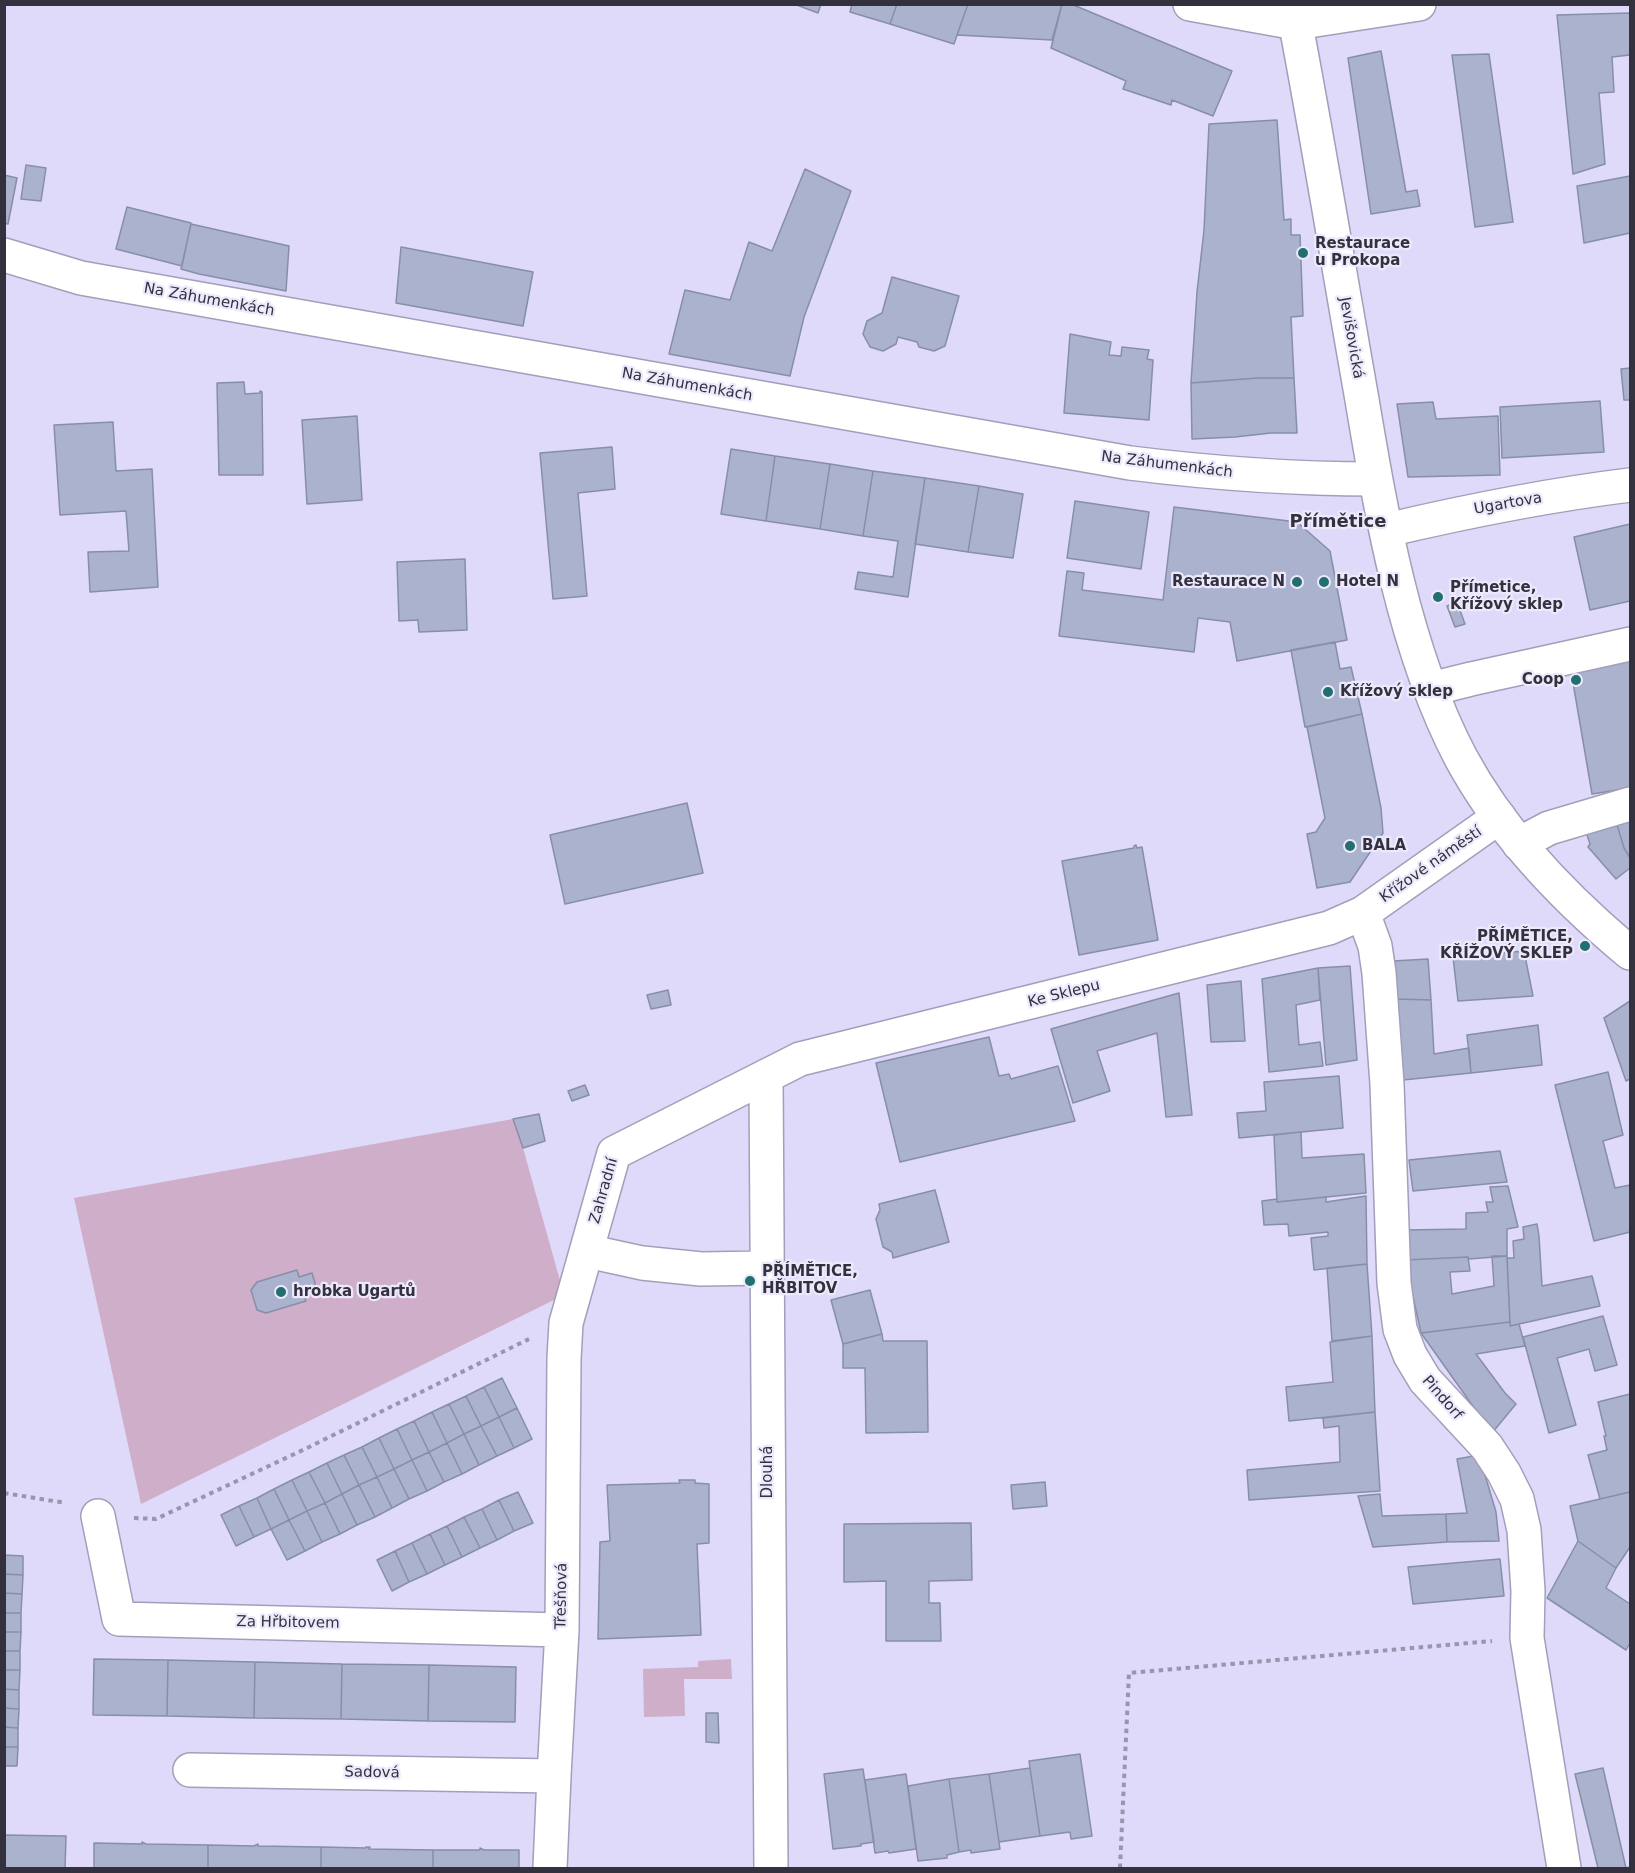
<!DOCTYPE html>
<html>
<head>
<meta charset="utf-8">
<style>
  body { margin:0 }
  #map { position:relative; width:1635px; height:1873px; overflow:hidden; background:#dfdaf9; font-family:"DejaVu Sans",sans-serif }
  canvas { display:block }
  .frame { position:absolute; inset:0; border:6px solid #33313d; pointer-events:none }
</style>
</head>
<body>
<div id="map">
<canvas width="1635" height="1873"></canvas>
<div class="frame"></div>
</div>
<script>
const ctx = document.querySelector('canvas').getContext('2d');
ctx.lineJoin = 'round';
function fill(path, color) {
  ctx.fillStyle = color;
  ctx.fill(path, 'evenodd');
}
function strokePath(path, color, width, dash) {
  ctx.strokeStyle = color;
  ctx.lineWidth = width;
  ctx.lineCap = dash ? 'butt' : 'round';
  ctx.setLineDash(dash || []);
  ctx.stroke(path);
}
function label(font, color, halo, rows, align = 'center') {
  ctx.font = font + ' "DejaVu Sans",sans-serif';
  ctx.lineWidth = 4.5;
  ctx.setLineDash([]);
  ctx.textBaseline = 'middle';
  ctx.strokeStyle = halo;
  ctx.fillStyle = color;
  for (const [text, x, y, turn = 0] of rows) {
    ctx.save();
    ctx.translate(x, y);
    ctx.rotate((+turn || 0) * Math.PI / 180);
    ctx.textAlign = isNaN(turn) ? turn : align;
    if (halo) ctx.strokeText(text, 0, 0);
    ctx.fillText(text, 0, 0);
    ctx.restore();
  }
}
fill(new Path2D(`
  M 513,1119 L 523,1148 L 564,1295 L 141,1504 L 74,1198 Z
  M 731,1659 L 732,1679 L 684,1679 L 685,1716 L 644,1717 L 643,1669 L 698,1667 L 698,1661 Z`), '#ceaec8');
const building = new Path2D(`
  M 794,4 L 821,4 L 818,13 Z
  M 852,4 L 897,4 L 890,24 L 850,12 Z
  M 897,4 L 968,4 L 954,44 L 890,24 Z
  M 968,4 L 1062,4 L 1052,40 L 957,35 Z
  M 1062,4 L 1071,4 L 1232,71 L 1213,116 L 1172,100 L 1171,105 L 1123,89 L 1126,81 L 1051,48 Z
  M 1630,13 L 1630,55 L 1612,57 L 1614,92 L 1599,93 L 1605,164 L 1573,174 L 1557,15 Z
  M 1381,51 L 1406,192 L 1417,190 L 1420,206 L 1371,214 L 1348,58 Z
  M 1489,54 L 1513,222 L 1475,227 L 1452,55 Z
  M 1277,120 L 1284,220 L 1291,219 L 1291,235 L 1300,235 L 1303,316 L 1291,317 L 1294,378 L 1258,378 L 1191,383 L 1197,292 L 1204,230 L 1209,124 Z
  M 26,165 L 46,168 L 41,201 L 21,199 Z
  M 805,169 L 851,191 L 804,317 L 790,376 L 669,354 L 685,290 L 730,300 L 749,242 L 772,251 Z
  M 4,175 L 17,178 L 8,224 L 4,223 Z
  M 1630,176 L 1630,233 L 1584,243 L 1577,186 Z
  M 127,207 L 191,223 L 182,266 L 116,249 Z
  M 191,224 L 289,246 L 286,291 L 199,274 L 181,269 Z
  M 401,247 L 533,272 L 523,326 L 396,303 Z
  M 892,277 L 959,296 L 945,346 L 934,351 L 919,347 L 917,342 L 898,337 L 896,344 L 883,351 L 870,347 L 863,334 L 867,321 L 882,313 Z
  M 1070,334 L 1111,342 L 1109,355 L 1121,356 L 1122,347 L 1149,350 L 1147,359 L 1153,360 L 1149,420 L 1064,413 Z
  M 1630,368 L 1630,400 L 1624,400 L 1621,369 Z
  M 1258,378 L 1294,378 L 1297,433 L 1271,433 L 1235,437 L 1192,439 L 1191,383 Z
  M 244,382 L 245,394 L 260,393 L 260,391 L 262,392 L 263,475 L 219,475 L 217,383 Z
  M 1600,401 L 1604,452 L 1502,458 L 1500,407 Z
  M 1433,402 L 1436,419 L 1498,416 L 1500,475 L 1408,477 L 1397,404 Z
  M 357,416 L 362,500 L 307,504 L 302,420 Z
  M 113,422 L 116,471 L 152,469 L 158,587 L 90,592 L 88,552 L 129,551 L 126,511 L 60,515 L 54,425 Z
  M 612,447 L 615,489 L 578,493 L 587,596 L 553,599 L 540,453 Z
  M 731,449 L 775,456 L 766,521 L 721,514 Z
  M 775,456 L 830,464 L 820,529 L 766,521 Z
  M 830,464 L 873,471 L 863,536 L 820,529 Z
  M 873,471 L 925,478 L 908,597 L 855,589 L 858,572 L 893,577 L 898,541 L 863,536 Z
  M 925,478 L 979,486 L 968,552 L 915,544 Z
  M 979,486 L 1023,494 L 1013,558 L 968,552 Z
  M 1075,501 L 1149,512 L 1141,569 L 1067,558 Z
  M 1174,507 L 1297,522 L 1330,551 L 1347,640 L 1237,661 L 1230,622 L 1198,618 L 1194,652 L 1059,636 L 1067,571 L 1084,573 L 1082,590 L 1163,600 Z
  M 1630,524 L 1630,601 L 1590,610 L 1574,537 Z
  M 465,559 L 467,630 L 419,632 L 418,620 L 399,621 L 397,562 Z
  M 1457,602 L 1465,624 L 1455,627 L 1447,606 Z
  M 1335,642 L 1340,669 L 1351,667 L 1362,714 L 1305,727 L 1291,650 Z
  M 1630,654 L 1630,788 L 1592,794 L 1570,665 Z
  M 1362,714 L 1381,808 L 1383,833 L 1350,882 L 1317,888 L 1307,834 L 1316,832 L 1325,818 L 1307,727 Z
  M 687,803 L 703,873 L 565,904 L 550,835 Z
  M 1630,813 L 1630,858 L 1624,848 L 1615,818 Z
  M 1615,818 L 1624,848 L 1630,858 L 1630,868 L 1616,879 L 1588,847 L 1590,844 L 1585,829 Z
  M 1136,845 L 1137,848 L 1142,847 L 1158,940 L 1079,955 L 1062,861 L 1134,848 L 1134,846 Z
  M 1524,951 L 1533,996 L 1458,1001 L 1453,957 Z
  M 1428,959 L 1431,1000 L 1396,999 L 1393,961 Z
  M 1350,966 L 1357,1060 L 1326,1065 L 1318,968 Z
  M 1318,968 L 1320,1000 L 1296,1005 L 1299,1045 L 1320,1042 L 1323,1066 L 1269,1072 L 1262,979 Z
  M 1241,981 L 1245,1041 L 1211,1042 L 1207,985 Z
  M 668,990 L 671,1005 L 651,1009 L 647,995 Z
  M 1179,993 L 1192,1115 L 1166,1117 L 1157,1033 L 1097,1051 L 1110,1091 L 1073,1103 L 1051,1029 Z
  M 1396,999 L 1431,1000 L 1434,1054 L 1469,1048 L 1471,1073 L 1403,1080 Z
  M 1630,1001 L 1630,1079 L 1626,1081 L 1604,1018 Z
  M 1538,1025 L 1542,1065 L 1471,1073 L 1467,1035 Z
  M 989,1037 L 999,1076 L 1009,1074 L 1011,1079 L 1058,1066 L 1075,1121 L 900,1162 L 876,1063 Z
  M 1608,1072 L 1623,1135 L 1603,1141 L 1615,1188 L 1630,1185 L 1630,1232 L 1594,1241 L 1555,1085 Z
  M 1339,1076 L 1343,1128 L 1239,1138 L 1237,1113 L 1266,1111 L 1264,1082 Z
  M 585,1085 L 589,1095 L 572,1101 L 568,1091 Z
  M 539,1114 L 545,1141 L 523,1148 L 513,1119 Z
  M 1301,1132 L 1302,1158 L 1364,1154 L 1366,1193 L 1277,1202 L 1274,1135 Z
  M 1500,1151 L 1507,1182 L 1413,1191 L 1409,1160 Z
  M 1508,1186 L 1518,1227 L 1507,1229 L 1507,1256 L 1469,1259 L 1468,1257 L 1405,1260 L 1404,1230 L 1466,1229 L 1466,1213 L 1488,1212 L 1486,1202 L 1493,1202 L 1490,1187 Z
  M 935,1190 L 949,1242 L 893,1258 L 892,1252 L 883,1247 L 876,1219 L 880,1210 L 879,1204 Z
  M 1366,1196 L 1367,1264 L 1314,1270 L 1311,1238 L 1328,1236 L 1328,1232 L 1289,1236 L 1288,1224 L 1264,1225 L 1262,1201 L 1277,1199 L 1277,1202 L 1326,1197 L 1326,1202 Z
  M 1537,1224 L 1539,1236 L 1542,1286 L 1592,1276 L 1600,1306 L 1510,1326 L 1507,1258 L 1514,1258 L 1513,1241 L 1524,1239 L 1523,1227 Z
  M 1492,1256 L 1507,1256 L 1510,1322 L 1421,1333 L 1405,1260 L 1468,1257 L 1470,1271 L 1450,1272 L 1452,1294 L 1494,1286 Z
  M 1367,1264 L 1372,1336 L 1332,1341 L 1327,1268 Z
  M 297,1270 L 299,1277 L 312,1273 L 317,1290 L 304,1294 L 306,1301 L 266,1313 L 257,1310 L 251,1290 L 257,1282 Z
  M 870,1290 L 882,1334 L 843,1344 L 831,1300 Z
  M 1603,1316 L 1617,1365 L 1595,1371 L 1589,1349 L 1557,1358 L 1576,1425 L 1549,1433 L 1523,1337 Z
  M 1510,1322 L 1510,1326 L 1519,1324 L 1525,1346 L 1476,1354 L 1505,1393 L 1516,1404 L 1492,1433 L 1421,1333 Z
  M 882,1334 L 883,1341 L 927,1341 L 928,1432 L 866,1433 L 865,1368 L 843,1368 L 843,1344 Z
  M 1372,1336 L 1375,1412 L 1289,1421 L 1286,1387 L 1333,1382 L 1330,1342 Z
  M 502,1378 L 517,1408 L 499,1417 L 484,1387 Z
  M 484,1387 L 499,1417 L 481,1426 L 466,1396 Z
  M 1630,1394 L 1630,1492 L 1600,1499 L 1588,1455 L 1607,1450 L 1604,1436 L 1606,1436 L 1598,1402 Z
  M 466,1396 L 481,1426 L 464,1434 L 449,1404 Z
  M 449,1404 L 464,1434 L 447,1443 L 432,1412 Z
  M 517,1408 L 532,1439 L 514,1448 L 499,1417 Z
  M 432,1412 L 447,1443 L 429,1452 L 414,1421 Z
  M 1375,1412 L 1380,1491 L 1249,1500 L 1247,1470 L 1340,1462 L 1339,1426 L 1324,1428 L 1323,1418 Z
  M 499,1417 L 514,1448 L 497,1456 L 481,1426 Z
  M 414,1421 L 429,1452 L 412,1460 L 397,1429 Z
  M 481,1426 L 497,1456 L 479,1465 L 464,1434 Z
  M 397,1429 L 412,1460 L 394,1469 L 379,1438 Z
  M 464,1434 L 479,1465 L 462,1474 L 447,1443 Z
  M 379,1438 L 394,1469 L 377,1477 L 362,1447 Z
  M 447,1443 L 462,1474 L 444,1482 L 429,1452 Z
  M 362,1447 L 377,1477 L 359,1485 L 344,1455 Z
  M 429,1452 L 444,1482 L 427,1491 L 412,1460 Z
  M 344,1455 L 359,1485 L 342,1494 L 327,1463 Z
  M 1479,1455 L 1496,1512 L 1499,1541 L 1447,1542 L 1446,1514 L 1467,1513 L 1457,1459 Z
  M 412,1460 L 427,1491 L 409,1499 L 394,1469 Z
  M 327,1463 L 342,1494 L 325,1503 L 309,1472 Z
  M 394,1469 L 409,1499 L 392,1508 L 377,1477 Z
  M 309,1472 L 325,1503 L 307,1511 L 292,1480 Z
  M 377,1477 L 392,1508 L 375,1517 L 359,1485 Z
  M 292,1480 L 307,1511 L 289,1520 L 274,1489 Z
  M 679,1480 L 695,1480 L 695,1483 L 709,1484 L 709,1543 L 697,1544 L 701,1635 L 598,1639 L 600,1542 L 610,1541 L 607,1485 L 680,1483 Z
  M 1045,1482 L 1047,1506 L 1013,1509 L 1011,1485 Z
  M 359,1485 L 375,1517 L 357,1525 L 342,1494 Z
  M 274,1489 L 289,1520 L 271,1529 L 257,1498 Z
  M 518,1492 L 533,1523 L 514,1531 L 499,1500 Z
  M 1630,1492 L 1630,1547 L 1616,1568 L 1578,1541 L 1570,1506 Z
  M 342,1494 L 357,1525 L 340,1534 L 325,1503 Z
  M 1380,1494 L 1382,1516 L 1446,1514 L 1447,1542 L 1373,1547 L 1358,1496 Z
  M 257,1498 L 271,1529 L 254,1537 L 239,1506 Z
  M 499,1500 L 514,1531 L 497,1540 L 482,1509 Z
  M 325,1503 L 340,1534 L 322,1542 L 307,1511 Z
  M 239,1506 L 254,1537 L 236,1546 L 221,1515 Z
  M 482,1509 L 497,1540 L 480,1548 L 464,1517 Z
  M 307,1511 L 322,1542 L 305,1551 L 289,1520 Z
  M 464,1517 L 480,1548 L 462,1557 L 447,1526 Z
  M 289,1520 L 305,1551 L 287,1560 L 271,1529 Z
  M 971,1523 L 972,1580 L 929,1581 L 929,1603 L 940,1603 L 941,1641 L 886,1641 L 886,1581 L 844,1582 L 844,1524 Z
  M 447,1526 L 462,1557 L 445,1565 L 430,1534 Z
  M 430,1534 L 445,1565 L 427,1574 L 412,1543 Z
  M 1578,1541 L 1616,1568 L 1606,1588 L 1630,1604 L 1630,1643 L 1626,1650 L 1547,1598 Z
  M 412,1543 L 427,1574 L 409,1582 L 395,1551 Z
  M 395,1551 L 409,1582 L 392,1591 L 377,1560 Z
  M 4,1555 L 23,1556 L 23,1575 L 4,1574 Z
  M 1500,1559 L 1504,1596 L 1413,1604 L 1408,1567 Z
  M 4,1574 L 23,1575 L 22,1594 L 4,1593 Z
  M 4,1593 L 22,1594 L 21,1613 L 4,1613 Z
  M 4,1613 L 21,1613 L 21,1632 L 4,1632 Z
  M 4,1632 L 21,1632 L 20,1651 L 4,1651 Z
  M 4,1651 L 20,1651 L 20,1670 L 4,1670 Z
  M 94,1659 L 168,1660 L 167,1716 L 93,1715 Z
  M 168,1660 L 255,1662 L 254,1718 L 167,1716 Z
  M 255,1662 L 342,1664 L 341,1719 L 254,1718 Z
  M 342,1664 L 429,1665 L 428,1721 L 341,1719 Z
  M 429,1665 L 516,1667 L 515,1722 L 428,1721 Z
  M 4,1670 L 20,1670 L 19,1690 L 4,1689 Z
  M 4,1689 L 19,1690 L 19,1709 L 4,1708 Z
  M 4,1708 L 19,1709 L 18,1728 L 4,1727 Z
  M 706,1713 L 718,1713 L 719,1743 L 706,1742 Z
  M 4,1727 L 18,1728 L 18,1747 L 4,1747 Z
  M 4,1747 L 18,1747 L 17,1766 L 4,1766 Z
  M 1080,1754 L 1092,1836 L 1071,1839 L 1070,1832 L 1040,1836 L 1029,1761 Z
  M 1030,1768 L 1040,1836 L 999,1842 L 989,1774 Z
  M 1603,1768 L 1626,1868 L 1630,1867 L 1630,1868 L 1598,1868 L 1575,1774 Z
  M 863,1769 L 874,1842 L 861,1844 L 861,1846 L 833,1849 L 824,1774 Z
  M 906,1774 L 916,1849 L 889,1853 L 888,1851 L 875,1853 L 865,1780 Z
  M 989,1774 L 1000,1849 L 971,1853 L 971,1850 L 959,1852 L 949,1779 Z
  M 949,1779 L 959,1852 L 947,1855 L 947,1858 L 918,1861 L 908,1786 Z
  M 4,1835 L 66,1836 L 65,1868 L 4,1868 Z
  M 142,1842 L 146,1844 L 208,1845 L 208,1868 L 94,1868 L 94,1843 L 142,1844 Z
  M 258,1844 L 258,1846 L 321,1847 L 321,1868 L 208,1868 L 208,1845 L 254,1846 Z
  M 321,1847 L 366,1848 L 366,1847 L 370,1847 L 369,1849 L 433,1850 L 433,1868 L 321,1868 Z
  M 480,1848 L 484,1850 L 519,1850 L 519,1868 L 433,1868 L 433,1850 L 480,1850 Z`);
fill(building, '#aab2ce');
strokePath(building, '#878ea9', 1.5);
const minor = new Path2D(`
  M 1190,4 L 1296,23 L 1419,4
  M 4,255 L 81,278 L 1130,463 C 1211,473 1293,479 1375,479
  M 1387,530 C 1468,511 1548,495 1630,485
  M 1431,689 L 1471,679 L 1630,644
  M 1519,844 L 1549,828 L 1630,804
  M 1363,913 L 1375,946 L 1379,973 L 1387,1084 L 1394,1283 L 1400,1329 L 1410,1355 L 1425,1380 L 1487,1447 L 1504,1473 L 1517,1499 L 1524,1530 L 1528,1591 L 1527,1638 L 1564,1868
  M 766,1076 L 771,1868
  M 587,1251 L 642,1263 L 701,1269 L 766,1268
  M 98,1516 L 119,1619 L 562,1630
  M 190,1770 L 554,1776
  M 550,1868 L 554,1776 L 562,1630 L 564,1359 L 566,1323 L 614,1153 L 800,1059 L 1329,928 L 1363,913 L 1499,817`);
const major = new Path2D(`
  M 1292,4 C 1317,134 1338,264 1361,394 C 1381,513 1404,650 1461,758 C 1502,834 1564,898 1630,953`);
strokePath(minor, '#a39eba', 36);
strokePath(major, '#a39eba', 36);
strokePath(new Path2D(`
  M 4,1493 L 66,1503
  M 134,1518 L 156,1519 L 305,1449 L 529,1339
  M 1120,1868 L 1129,1673 L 1492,1641`), '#9995ad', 4, [4.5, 4.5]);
strokePath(minor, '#fff', 33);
strokePath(major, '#fff', 33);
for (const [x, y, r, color] of [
  [1303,253,6,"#226e70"],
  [1297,582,6,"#226e70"],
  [1324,582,6,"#226e70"],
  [1438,597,6,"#226e70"],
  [1576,680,6,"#226e70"],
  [1328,692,6,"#226e70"],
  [1350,846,6,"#226e70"],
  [1585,946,6,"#226e70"],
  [750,1281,6,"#226e70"],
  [281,1292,6,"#226e70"]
]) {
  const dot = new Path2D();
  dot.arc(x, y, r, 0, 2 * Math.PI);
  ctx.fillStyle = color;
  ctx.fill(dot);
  strokePath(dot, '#ece9fc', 2);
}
label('bold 15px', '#33313d', '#ece9fc', [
  ["Restaurace",1315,244],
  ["u Prokopa",1315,261],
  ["Restaurace N",1285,582,"right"],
  ["Hotel N",1336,582],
  ["Přímetice,",1450,588],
  ["Křížový sklep",1450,605],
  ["Coop",1564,680,"right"],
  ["Křížový sklep",1340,692],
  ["BALA",1362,846],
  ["PŘÍMĚTICE,",1573,937,"right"],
  ["KŘÍŽOVÝ SKLEP",1573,954,"right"],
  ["PŘÍMĚTICE,",762,1272],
  ["HŘBITOV",762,1289],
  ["hrobka Ugartů",293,1292]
], 'left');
label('15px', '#33313d', '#ece9fc', [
  ["Na Záhumenkách",209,300,10],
  ["Jevišovická",1351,338,80],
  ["Na Záhumenkách",687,385,10],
  ["Na Záhumenkách",1167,465,7],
  ["Ugartova",1508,504,-10],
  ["Křížové náměstí",1431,865,-35],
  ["Ke Sklepu",1064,994,-14],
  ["Zahradní",604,1191,-74],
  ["Pindorf",1442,1398,49],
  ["Dlouhá",768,1472,-90],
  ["Třešňová",562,1596,-89],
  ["Za Hřbitovem",288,1623,1],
  ["Sadová",372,1773,1]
]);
label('bold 18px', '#33313d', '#ece9fc', [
  ["Přímětice",1338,522]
]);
</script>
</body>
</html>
